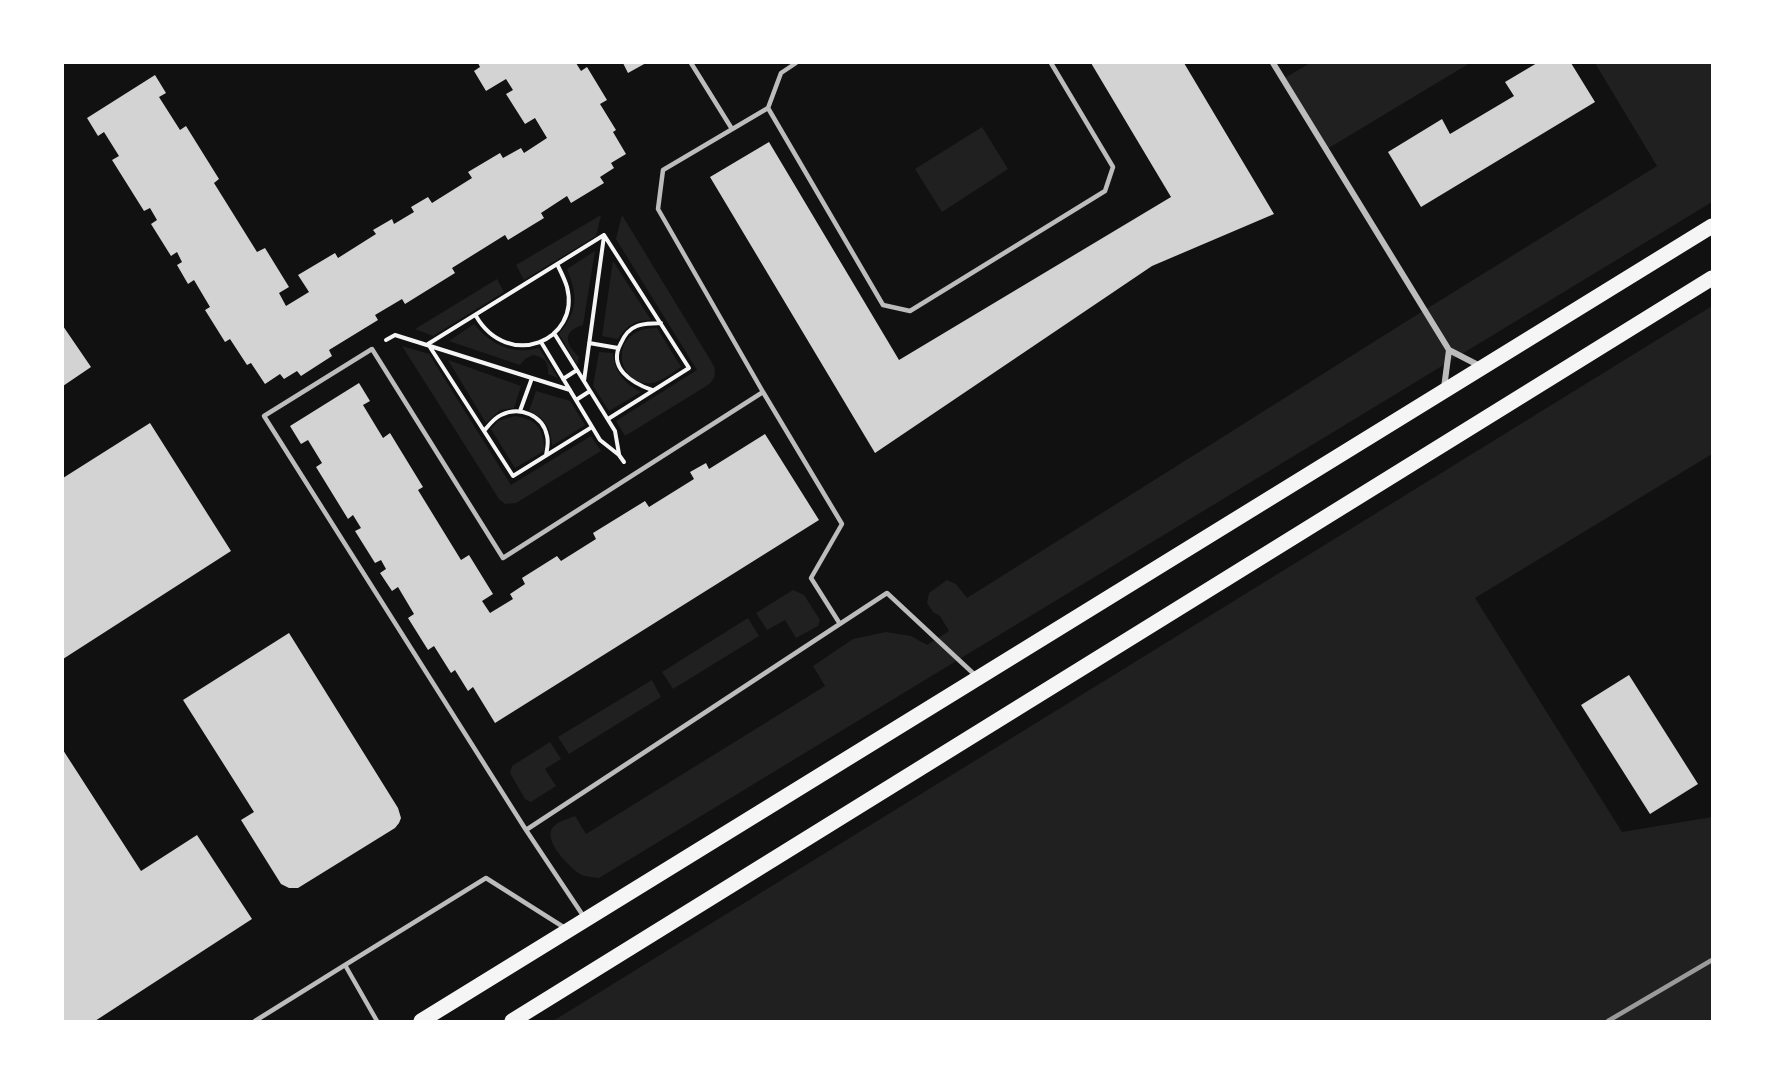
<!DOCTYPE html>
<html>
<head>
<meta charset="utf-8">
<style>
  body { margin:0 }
  #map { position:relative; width:1775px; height:1084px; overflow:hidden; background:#111; font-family:Barlow,sans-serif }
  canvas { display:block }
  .frame { position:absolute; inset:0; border:64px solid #fff; pointer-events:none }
</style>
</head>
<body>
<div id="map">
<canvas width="1775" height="1084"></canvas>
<div class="frame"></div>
</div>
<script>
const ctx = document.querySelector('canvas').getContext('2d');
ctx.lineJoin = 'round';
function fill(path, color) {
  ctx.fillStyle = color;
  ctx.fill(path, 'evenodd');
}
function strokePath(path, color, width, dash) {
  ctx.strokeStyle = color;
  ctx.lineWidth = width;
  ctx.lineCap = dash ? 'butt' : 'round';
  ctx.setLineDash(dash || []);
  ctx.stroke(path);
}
fill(new Path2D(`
  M 1310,63 L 1470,63 L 1327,149 L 1283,79 Z
  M 1595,63 L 1712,63 L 1712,202 L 599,878 C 593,877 585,877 580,874 C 569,867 542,840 553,827 C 558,821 568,819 575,816 L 586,834 L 825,686 L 813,666 L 853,639 L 886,632 L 911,636 L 927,645 L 949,631 L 940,616 L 933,612 L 927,603 L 929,593 L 947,580 L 956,584 L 967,598 L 1407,321 L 1657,166 Z
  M 982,127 L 1008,169 L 942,212 L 915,169 Z
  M 601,215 L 596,236 L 524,280 L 516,265 Z
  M 622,215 L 714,366 C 716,374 715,379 708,385 L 625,436 L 616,421 L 697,370 L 616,239 Z
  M 595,251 L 583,325 C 563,331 564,343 579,357 L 577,365 L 559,334 C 578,310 578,297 567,269 Z
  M 613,261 L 651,320 C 635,320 627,325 618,339 L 602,336 Z
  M 497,279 L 504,292 L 433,336 L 415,329 Z
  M 1712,306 L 1712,454 L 1475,598 L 1622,832 L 1712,817 L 1712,1021 L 553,1021 Z
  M 474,324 C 491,345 512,355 539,348 L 558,378 L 548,374 C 549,362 544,357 533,355 L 525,359 L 520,365 L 449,341 Z
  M 657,328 L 681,367 C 673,372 661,382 652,383 C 616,387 606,328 657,328 Z
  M 402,346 L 429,354 L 511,485 L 591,436 L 601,451 L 516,503 L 505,504 L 499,499 Z
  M 599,352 L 613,353 C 615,373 624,383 641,392 L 609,411 L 593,386 Z
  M 448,360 L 521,386 L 514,408 L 500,410 L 486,423 Z
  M 536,391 L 570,401 L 585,425 L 552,446 C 551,428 545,418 529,411 Z
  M 515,416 C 536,419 545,429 544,451 L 515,468 L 491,429 L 498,421 Z
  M 793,590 L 804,595 L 820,620 L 818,626 L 796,638 L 785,620 L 767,630 L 756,613 Z
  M 748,618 L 759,636 L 673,689 L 662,672 Z
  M 652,680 L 661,697 L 569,754 L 558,737 Z
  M 550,742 L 561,759 L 545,769 L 556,786 L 531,802 L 525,799 L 510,773 L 512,766 Z`), '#202020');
fill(new Path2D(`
  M 478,63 L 576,63 L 581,71 L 587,67 L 607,100 L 600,104 L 616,130 L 613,132 L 626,154 L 611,163 L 614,168 L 600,177 L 604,183 L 571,203 L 567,196 L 541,213 L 544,218 L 508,240 L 505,235 L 452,268 L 455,273 L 405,304 L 402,299 L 375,315 L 378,320 L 329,350 L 332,356 L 301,376 L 297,371 L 284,379 L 280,374 L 265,384 L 251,363 L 247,365 L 230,339 L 225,342 L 205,310 L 210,307 L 194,280 L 188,284 L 177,265 L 182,262 L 177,252 L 171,256 L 151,224 L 157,220 L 150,208 L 144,211 L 112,160 L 119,156 L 104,132 L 98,136 L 87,118 L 155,75 L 166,93 L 159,97 L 180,130 L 186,126 L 219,179 L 214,183 L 257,252 L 265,248 L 289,287 L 279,293 L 286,306 L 309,292 L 298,275 L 335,253 L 338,258 L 376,234 L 373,230 L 392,219 L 394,224 L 414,212 L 411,207 L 428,197 L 432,203 L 472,178 L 468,172 L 500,153 L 503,158 L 521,148 L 524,153 L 547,138 L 535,118 L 525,124 L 506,94 L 513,90 L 506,79 L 486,91 L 474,71 L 480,67 Z
  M 623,63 L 646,63 L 628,73 Z
  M 1091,63 L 1184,63 L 1274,214 L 1152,266 L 875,453 L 710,177 L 769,142 L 899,360 L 1171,197 Z
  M 1537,63 L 1571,63 L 1595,102 L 1421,207 L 1388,152 L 1442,119 L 1450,134 L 1514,96 L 1505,82 Z
  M 63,326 L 91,367 L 63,386 Z
  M 359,383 L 370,401 L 363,405 L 383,438 L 390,433 L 423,487 L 418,490 L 461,560 L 469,555 L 493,594 L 482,601 L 490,613 L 513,599 L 510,594 L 525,584 L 522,578 L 557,556 L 561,561 L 596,539 L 593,533 L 645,501 L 649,507 L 694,479 L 690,472 L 706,463 L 709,469 L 765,434 L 819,520 L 495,723 L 473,687 L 468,691 L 455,670 L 451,673 L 434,646 L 428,650 L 408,618 L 414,614 L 398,587 L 392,591 L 380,573 L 386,569 L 381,560 L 375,563 L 355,531 L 361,528 L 353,515 L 348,519 L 316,467 L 322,463 L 308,440 L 301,444 L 290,426 Z
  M 150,423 L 231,551 L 63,659 L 63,478 Z
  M 289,633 L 398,808 L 401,818 L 399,823 L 395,828 L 298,888 L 289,888 L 281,884 L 241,820 L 254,812 L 183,700 Z
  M 1629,675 L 1698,784 L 1650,814 L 1581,705 Z
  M 63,750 L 141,871 L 197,835 L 252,919 L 95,1021 L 63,1021 Z`), '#d3d3d3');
strokePath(new Path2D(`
  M 604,235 L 689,368 L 608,419
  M 476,316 C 508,371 581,341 567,287 C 565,280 561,272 558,266
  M 554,333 L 615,431 L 619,454
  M 386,340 L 395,335 L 570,390
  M 541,342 L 600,440 L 619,455 L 624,462
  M 589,343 L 618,348
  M 563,379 L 577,370
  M 584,381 L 604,236
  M 652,390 C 632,383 607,368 621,343 C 624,336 629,329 637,326 C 644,323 653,324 661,323
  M 576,400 L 590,391
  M 520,411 L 532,378
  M 592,427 L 513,476 L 428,344 L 604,235
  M 484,431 C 489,425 494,418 501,415 C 520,406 543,415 547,436 C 549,442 547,449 546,455`), '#f5f5f5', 4);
strokePath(new Path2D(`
  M 691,63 L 732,129
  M 768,108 L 781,73 L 796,63
  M 763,392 L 658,209 L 663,170 L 768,108 L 883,305 L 910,311 L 1105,191 L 1113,167 L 1051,63
  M 526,830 L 887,593 L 975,675
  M 584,917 L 526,830 L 264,416 L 372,349 L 503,558 L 763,392 L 842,524 L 811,578 L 840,624
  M 345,965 L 486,878 L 565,928
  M 255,1021 L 345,965 L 377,1021`), '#bcbcbc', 4.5);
strokePath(new Path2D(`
  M 1273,63 L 1449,350 L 1444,388
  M 1449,350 L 1480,366`), '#bcbcbc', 6);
strokePath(new Path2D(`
  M 421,1021 L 1712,226
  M 512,1021 L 1712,278`), '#f5f5f5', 15);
strokePath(new Path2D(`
  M 1608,1021 L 1712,960`), '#9a9a9a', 4.5);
</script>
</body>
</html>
